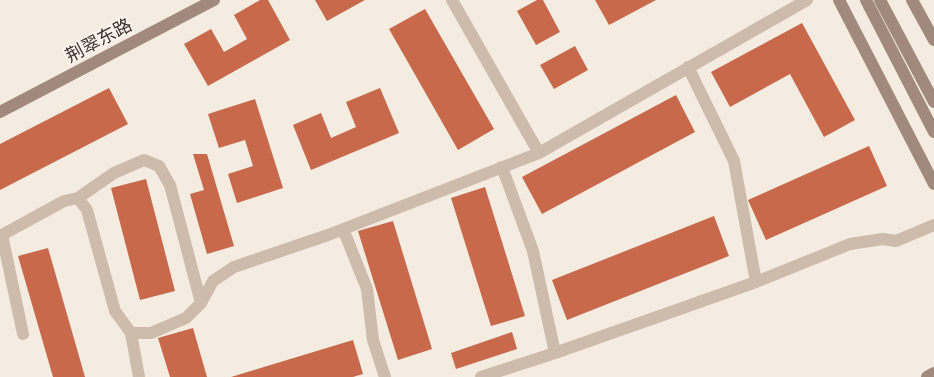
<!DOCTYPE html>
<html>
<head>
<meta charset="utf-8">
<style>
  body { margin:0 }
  canvas { display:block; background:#f4ebe1 }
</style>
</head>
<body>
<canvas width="934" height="377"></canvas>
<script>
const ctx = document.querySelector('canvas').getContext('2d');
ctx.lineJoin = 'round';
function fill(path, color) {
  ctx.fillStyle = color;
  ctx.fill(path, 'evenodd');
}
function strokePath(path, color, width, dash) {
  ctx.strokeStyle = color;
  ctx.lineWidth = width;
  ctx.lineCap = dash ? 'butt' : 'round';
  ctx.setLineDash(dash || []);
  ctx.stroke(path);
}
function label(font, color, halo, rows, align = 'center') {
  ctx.font = font + ' "Alegreya Sans","Noto Sans SC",sans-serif';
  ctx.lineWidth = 4;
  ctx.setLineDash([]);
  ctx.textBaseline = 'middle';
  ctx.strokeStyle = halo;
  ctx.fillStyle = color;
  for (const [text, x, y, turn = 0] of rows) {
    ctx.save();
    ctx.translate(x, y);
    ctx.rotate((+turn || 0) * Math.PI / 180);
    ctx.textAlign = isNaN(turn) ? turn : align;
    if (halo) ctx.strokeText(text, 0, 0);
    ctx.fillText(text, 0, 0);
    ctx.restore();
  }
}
fill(new Path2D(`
  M 260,0 L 268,0 L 290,40 L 208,86 L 184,44 L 211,29 L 224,52 L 247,39 L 234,15 Z
  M 315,0 L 365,0 L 327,21 Z
  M 537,0 L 543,0 L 560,32 L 536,45 L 517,11 Z
  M 595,0 L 656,0 L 609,25 Z
  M 425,9 L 494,129 L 458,150 L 389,29 Z
  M 802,23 L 855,120 L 824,137 L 790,74 L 730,107 L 711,72 Z
  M 575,46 L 588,70 L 554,89 L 540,65 Z
  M 109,88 L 128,124 L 0,190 L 0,144 Z
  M 380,88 L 399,133 L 311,170 L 293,125 L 321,113 L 331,138 L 356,127 L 346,102 Z
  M 676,95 L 695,132 L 542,214 L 522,177 Z
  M 255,99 L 283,188 L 237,203 L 228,174 L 253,166 L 245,140 L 219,148 L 208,114 Z
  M 869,146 L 887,186 L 766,240 L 748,200 Z
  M 193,154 L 207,154 L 234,246 L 207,254 L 190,194 L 204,190 Z
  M 146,179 L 175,291 L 140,300 L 111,188 Z
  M 485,187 L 525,316 L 491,326 L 451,198 Z
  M 714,216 L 729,256 L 567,320 L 552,280 Z
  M 393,221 L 432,349 L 398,360 L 358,231 Z
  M 48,248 L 85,377 L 53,377 L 18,256 Z
  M 193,328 L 207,377 L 170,377 L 158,338 Z
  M 512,332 L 517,349 L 456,369 L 451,353 Z
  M 353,340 L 363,374 L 353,377 L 231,377 Z`), '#c8694b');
strokePath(new Path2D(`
  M 452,0 L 539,153 L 807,0
  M 502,167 L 533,251 L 555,353
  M 78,198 L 114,173 L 144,160 L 159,166 L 170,185 L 201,303
  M 343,229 L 367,289 L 373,340 L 385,377
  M 2,235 L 23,334
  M 0,236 L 64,201 L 78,198 L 87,210 L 115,311 L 131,333 L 151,333 L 186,318 L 201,303 L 213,281 L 234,267 L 328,235 L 539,153
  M 756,282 L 850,244 L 883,239 L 896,241 L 934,225
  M 131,333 L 139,377
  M 481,377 L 555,353 L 756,282 L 734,161 L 688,67`), '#cdbbac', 12);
strokePath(new Path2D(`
  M 839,0 L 934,184
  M 866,0 L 934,132
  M 880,0 L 934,102
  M 912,0 L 934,40
  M 0,112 L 214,0
  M 927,377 L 934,373`), '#a18a7d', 12);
label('18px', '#3b302b', '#fbf5ee', [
  ["荆翠东路",99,41,-28]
]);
</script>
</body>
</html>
